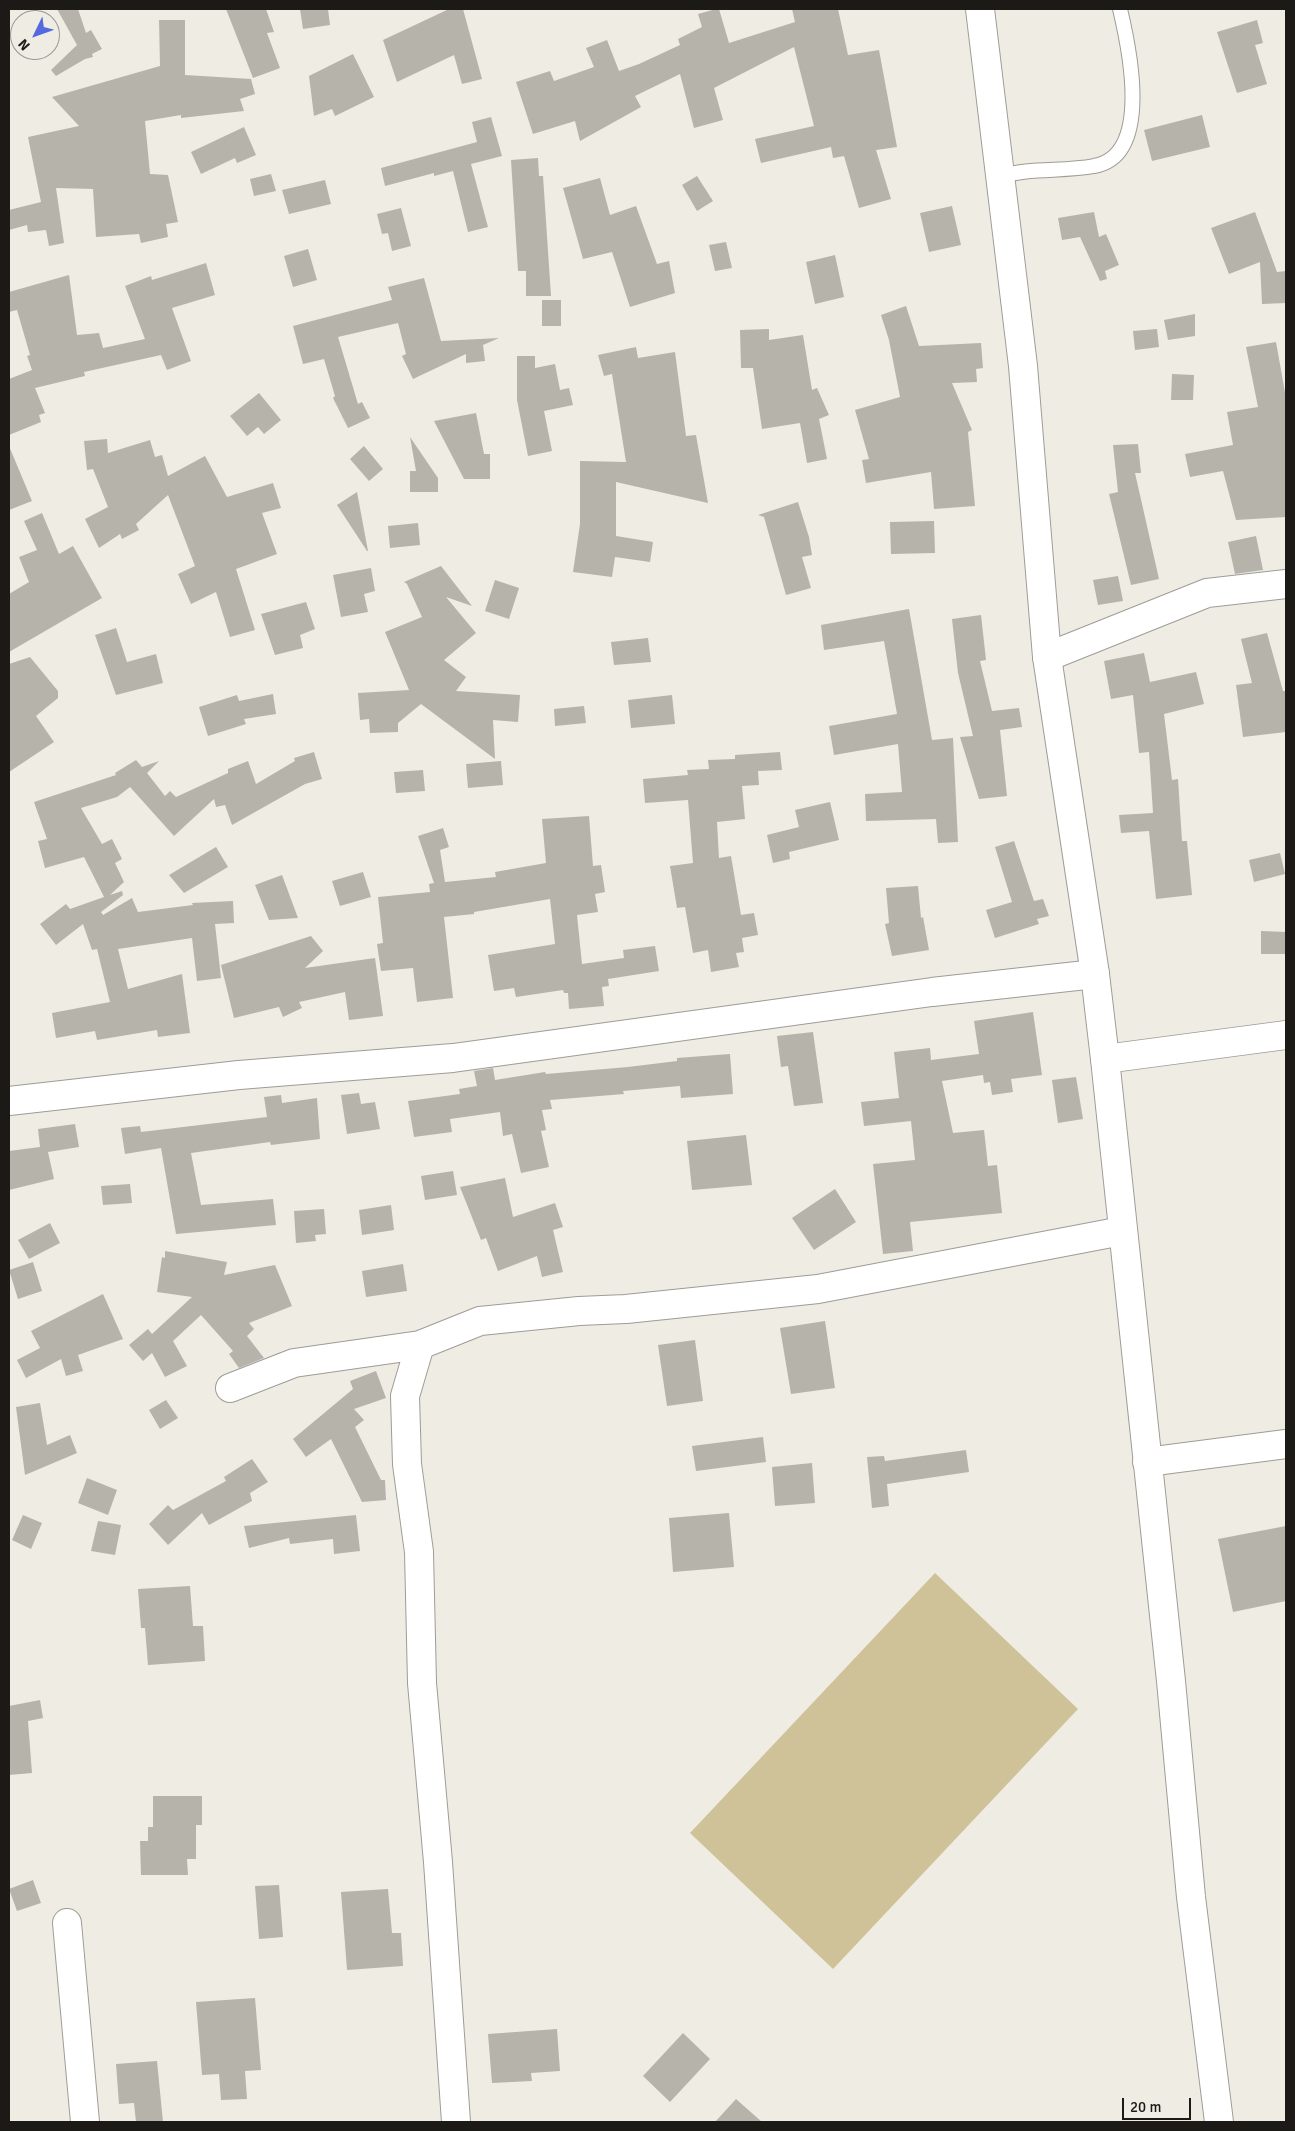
<!DOCTYPE html>
<html>
<head>
<meta charset="utf-8">
<style>
  body { margin:0 }
  #map { position:relative; width:1295px; height:2131px; overflow:hidden; background:#efece4; font-family:Signika,sans-serif }
  canvas { display:block }
  .frame { position:absolute; inset:0; border:10px solid #1b1a17; pointer-events:none }
  .north { position:absolute; left:10px; top:10px; width:50px; height:50px; box-sizing:border-box; background:#efece4; border:1px solid #9a9892; border-radius:50%; rotate:228deg; font-size:14px; font-weight:700; line-height:20px; text-align:center; color:#1b1a17 }
  .north::after { content:''; display:block; margin:auto; width:18px; height:22px; background:#5569df; clip-path:polygon(50% 0,100% 100%,50% 72%,0 100%) }
  .scale { position:absolute; left:1122px; top:2098px; width:69px; height:22px; box-sizing:border-box; border:2px solid #1b1a17; border-top:0; padding-left:6px; font-size:15px; line-height:18px; white-space:nowrap; color:#1b1a17; -webkit-text-stroke:4px #efece4; paint-order:stroke }
</style>
</head>
<body>
<div id="map">
<canvas width="1295" height="2131"></canvas>
<div class="frame"></div>
<div class="north">N</div>
<div class="scale">20 m</div>
</div>
<script>
const ctx = document.querySelector('canvas').getContext('2d');
ctx.lineJoin = 'round';
function fill(path, color) {
  ctx.fillStyle = color;
  ctx.fill(path, 'evenodd');
}
function strokePath(path, color, width, dash) {
  ctx.strokeStyle = color;
  ctx.lineWidth = width;
  ctx.lineCap = dash ? 'butt' : 'round';
  ctx.setLineDash(dash || []);
  ctx.stroke(path);
}
fill(new Path2D(`
  M 935,1573 L 1078,1709 L 833,1969 L 690,1833 Z`), '#d0c298');
fill(new Path2D(`
  M 57,9 L 78,9 L 86,33 L 91,30 L 102,49 L 92,54 L 93,57 L 85,59 L 56,76 L 51,70 L 77,45 Z
  M 226,9 L 266,9 L 274,32 L 267,33 L 280,68 L 253,78 Z
  M 300,9 L 328,9 L 330,25 L 303,29 Z
  M 449,9 L 463,9 L 482,79 L 462,84 L 454,55 L 397,82 L 383,40 Z
  M 716,9 L 719,9 L 729,43 L 795,22 L 792,9 L 838,9 L 848,55 L 879,50 L 897,147 L 876,150 L 891,199 L 859,208 L 844,156 L 833,158 L 831,147 L 761,163 L 755,139 L 814,126 L 794,47 L 714,88 L 723,120 L 694,128 L 680,74 L 635,96 L 641,107 L 580,141 L 575,121 L 533,134 L 516,82 L 550,71 L 554,81 L 594,67 L 586,48 L 607,40 L 619,71 L 639,64 L 680,45 L 678,39 L 702,27 L 698,14 Z
  M 159,20 L 185,20 L 185,75 L 251,79 L 255,94 L 240,99 L 244,111 L 181,118 L 181,115 L 145,121 L 150,174 L 168,175 L 178,222 L 166,224 L 168,237 L 141,243 L 139,234 L 96,237 L 93,189 L 56,188 L 64,243 L 49,246 L 46,230 L 28,232 L 27,225 L 9,230 L 9,210 L 41,202 L 28,137 L 79,126 L 52,97 L 160,66 Z
  M 1257,20 L 1263,43 L 1255,45 L 1267,84 L 1237,93 L 1217,32 Z
  M 353,54 L 374,97 L 335,116 L 332,109 L 314,116 L 309,76 Z
  M 1202,115 L 1210,147 L 1152,161 L 1144,130 Z
  M 491,117 L 502,156 L 471,164 L 488,227 L 468,232 L 453,171 L 434,176 L 434,173 L 385,186 L 381,168 L 477,142 L 472,122 Z
  M 244,127 L 256,155 L 237,163 L 235,158 L 201,174 L 191,152 Z
  M 538,158 L 539,176 L 543,176 L 551,296 L 526,296 L 526,271 L 518,271 L 511,160 Z
  M 271,174 L 276,191 L 254,196 L 250,179 Z
  M 697,176 L 713,201 L 697,211 L 682,185 Z
  M 600,178 L 610,215 L 636,206 L 657,264 L 669,261 L 675,293 L 630,307 L 612,252 L 583,259 L 563,188 Z
  M 325,180 L 331,204 L 289,214 L 282,190 Z
  M 952,206 L 961,245 L 929,252 L 920,213 Z
  M 401,208 L 411,246 L 392,251 L 388,233 L 382,234 L 377,214 Z
  M 1094,212 L 1099,237 L 1106,234 L 1119,265 L 1105,271 L 1107,279 L 1100,281 L 1080,237 L 1062,240 L 1058,218 Z
  M 1255,212 L 1277,272 L 1286,271 L 1286,303 L 1262,304 L 1260,262 L 1229,274 L 1211,228 Z
  M 726,242 L 732,268 L 715,271 L 709,245 Z
  M 308,249 L 317,280 L 293,287 L 284,256 Z
  M 835,255 L 844,297 L 815,304 L 806,262 Z
  M 206,263 L 215,295 L 172,308 L 191,361 L 167,370 L 161,355 L 84,372 L 85,376 L 35,388 L 45,413 L 39,415 L 41,422 L 9,435 L 9,379 L 32,370 L 27,356 L 30,355 L 17,310 L 9,312 L 9,292 L 69,275 L 77,335 L 99,333 L 103,348 L 145,339 L 125,286 L 151,276 L 152,280 Z
  M 424,278 L 441,341 L 499,338 L 483,345 L 485,361 L 466,363 L 466,354 L 413,379 L 402,356 L 406,354 L 398,323 L 338,337 L 358,404 L 362,402 L 370,418 L 348,428 L 333,398 L 335,396 L 324,359 L 303,364 L 293,326 L 392,300 L 388,287 Z
  M 542,300 L 561,300 L 561,326 L 542,326 Z
  M 906,306 L 919,346 L 981,343 L 983,368 L 976,369 L 977,382 L 952,383 L 972,430 L 968,432 L 975,506 L 934,509 L 931,472 L 866,483 L 862,460 L 869,459 L 855,410 L 900,397 L 889,340 L 881,315 Z
  M 1195,314 L 1195,336 L 1168,340 L 1164,320 Z
  M 769,329 L 769,340 L 803,335 L 812,390 L 817,388 L 829,415 L 819,419 L 827,459 L 807,463 L 800,423 L 762,429 L 753,368 L 741,368 L 740,330 Z
  M 1157,329 L 1159,347 L 1135,350 L 1133,331 Z
  M 1276,342 L 1286,398 L 1286,517 L 1236,520 L 1223,471 L 1190,477 L 1185,454 L 1233,445 L 1227,412 L 1258,407 L 1246,347 Z
  M 636,347 L 638,358 L 675,352 L 686,436 L 696,435 L 708,503 L 616,482 L 616,536 L 653,542 L 650,562 L 615,557 L 612,577 L 573,572 L 580,524 L 580,461 L 626,462 L 612,374 L 604,376 L 598,355 Z
  M 517,356 L 535,356 L 535,368 L 555,364 L 560,390 L 569,388 L 573,405 L 544,411 L 552,451 L 528,456 L 517,400 Z
  M 1172,374 L 1194,375 L 1193,400 L 1171,400 Z
  M 259,393 L 281,420 L 264,434 L 258,427 L 247,436 L 230,416 Z
  M 476,413 L 484,454 L 490,454 L 490,479 L 464,479 L 434,421 Z
  M 410,437 L 438,478 L 438,492 L 410,492 L 410,471 L 416,471 Z
  M 107,439 L 108,453 L 150,440 L 155,457 L 162,455 L 168,476 L 205,456 L 227,497 L 273,483 L 281,508 L 262,513 L 277,554 L 236,569 L 255,630 L 230,637 L 216,592 L 191,604 L 178,574 L 195,566 L 168,495 L 136,524 L 139,530 L 122,539 L 120,534 L 99,548 L 85,519 L 108,507 L 93,469 L 87,470 L 84,441 Z
  M 1138,444 L 1141,473 L 1135,473 L 1159,579 L 1131,585 L 1109,494 L 1118,492 L 1113,445 Z
  M 9,446 L 32,501 L 9,510 Z
  M 364,446 L 383,469 L 369,481 L 350,459 Z
  M 357,492 L 368,551 L 367,551 L 337,505 Z
  M 798,502 L 809,537 L 812,555 L 802,557 L 811,588 L 786,595 L 764,517 L 758,515 Z
  M 42,513 L 59,554 L 73,546 L 102,598 L 9,652 L 9,594 L 29,582 L 19,557 L 37,550 L 24,521 Z
  M 934,521 L 935,553 L 891,554 L 890,522 Z
  M 418,523 L 420,545 L 390,548 L 388,526 Z
  M 1256,536 L 1263,570 L 1235,574 L 1228,542 Z
  M 441,566 L 472,606 L 446,597 L 476,633 L 444,660 L 466,677 L 456,691 L 520,695 L 518,722 L 493,720 L 495,759 L 421,704 L 398,723 L 398,732 L 370,733 L 369,719 L 360,720 L 358,693 L 409,690 L 385,632 L 422,617 L 407,584 L 404,582 Z
  M 371,568 L 375,591 L 364,594 L 368,612 L 341,617 L 333,575 Z
  M 1118,576 L 1123,601 L 1098,605 L 1093,580 Z
  M 495,580 L 519,588 L 509,619 L 485,611 Z
  M 306,602 L 315,629 L 300,635 L 303,648 L 275,655 L 261,614 Z
  M 909,609 L 932,740 L 953,738 L 958,842 L 938,843 L 936,819 L 866,821 L 865,794 L 902,792 L 898,744 L 834,755 L 829,726 L 897,714 L 884,641 L 824,650 L 821,625 Z
  M 981,615 L 986,660 L 980,661 L 992,711 L 1019,708 L 1022,727 L 1000,730 L 1007,796 L 979,799 L 960,737 L 973,736 L 958,673 L 952,619 Z
  M 116,628 L 127,662 L 156,654 L 163,683 L 116,695 L 95,635 Z
  M 1267,633 L 1283,691 L 1286,691 L 1286,732 L 1243,737 L 1236,685 L 1252,683 L 1241,639 Z
  M 648,638 L 651,662 L 614,665 L 611,642 Z
  M 1144,653 L 1150,682 L 1196,672 L 1204,704 L 1164,714 L 1172,780 L 1178,779 L 1182,841 L 1187,841 L 1192,895 L 1156,899 L 1149,831 L 1121,833 L 1119,815 L 1153,813 L 1149,752 L 1139,753 L 1133,695 L 1111,699 L 1104,661 Z
  M 30,657 L 58,691 L 58,698 L 36,716 L 54,742 L 9,772 L 9,664 Z
  M 273,694 L 276,714 L 244,719 L 246,724 L 208,736 L 199,707 L 237,695 L 239,701 Z
  M 672,695 L 675,724 L 631,728 L 628,700 Z
  M 584,706 L 586,723 L 555,726 L 554,709 Z
  M 314,752 L 322,779 L 305,784 L 232,825 L 225,805 L 216,807 L 214,799 L 174,836 L 130,787 L 117,797 L 81,808 L 102,844 L 112,839 L 122,859 L 115,863 L 124,882 L 110,895 L 122,891 L 123,895 L 101,912 L 103,915 L 132,898 L 138,912 L 193,905 L 192,903 L 233,901 L 234,923 L 215,924 L 221,978 L 197,981 L 192,938 L 118,949 L 128,989 L 182,974 L 190,1033 L 158,1037 L 157,1030 L 97,1040 L 95,1031 L 56,1038 L 52,1013 L 110,1002 L 97,949 L 92,950 L 83,924 L 56,945 L 40,924 L 66,904 L 70,909 L 104,897 L 84,857 L 45,868 L 38,841 L 47,839 L 34,802 L 116,775 L 115,773 L 136,760 L 142,767 L 159,761 L 147,773 L 165,796 L 170,791 L 176,797 L 228,773 L 228,769 L 248,761 L 256,784 L 295,761 L 294,758 Z
  M 780,752 L 782,770 L 758,771 L 759,785 L 742,786 L 745,819 L 717,822 L 719,858 L 731,856 L 741,915 L 754,913 L 758,935 L 742,938 L 744,952 L 736,953 L 739,967 L 711,972 L 708,950 L 693,953 L 685,907 L 677,908 L 670,866 L 693,863 L 688,800 L 645,803 L 643,779 L 688,775 L 687,770 L 709,769 L 708,760 L 735,759 L 735,755 Z
  M 501,761 L 503,785 L 468,788 L 466,764 Z
  M 423,770 L 425,791 L 396,793 L 394,772 Z
  M 830,802 L 839,840 L 789,852 L 790,859 L 773,863 L 767,835 L 799,827 L 795,810 Z
  M 589,816 L 593,866 L 601,865 L 605,892 L 595,894 L 598,912 L 577,915 L 582,964 L 624,958 L 623,950 L 655,946 L 659,971 L 608,979 L 609,986 L 602,987 L 604,1006 L 569,1009 L 568,993 L 564,993 L 563,990 L 516,997 L 514,988 L 494,991 L 488,955 L 555,944 L 550,899 L 474,912 L 474,914 L 444,917 L 453,998 L 417,1002 L 413,968 L 381,971 L 377,944 L 383,943 L 378,897 L 430,892 L 429,884 L 434,883 L 418,836 L 443,828 L 449,847 L 440,850 L 445,882 L 496,877 L 495,872 L 546,863 L 542,819 Z
  M 1014,841 L 1034,901 L 1043,899 L 1049,916 L 1037,919 L 1039,924 L 995,938 L 986,910 L 1012,902 L 995,847 Z
  M 216,847 L 228,867 L 184,893 L 169,875 Z
  M 1280,853 L 1285,874 L 1254,882 L 1249,860 Z
  M 363,872 L 371,897 L 340,906 L 332,881 Z
  M 282,875 L 298,918 L 269,920 L 255,885 Z
  M 918,886 L 921,918 L 923,917 L 929,950 L 892,956 L 885,924 L 889,923 L 886,888 Z
  M 1261,931 L 1286,932 L 1286,954 L 1261,954 Z
  M 311,936 L 323,951 L 305,968 L 375,958 L 383,1016 L 349,1020 L 345,992 L 299,1002 L 302,1008 L 283,1017 L 279,1007 L 234,1018 L 221,965 Z
  M 1033,1012 L 1042,1075 L 1011,1079 L 1013,1092 L 992,1095 L 990,1082 L 984,1083 L 983,1075 L 942,1081 L 953,1133 L 984,1130 L 988,1166 L 997,1165 L 1002,1213 L 910,1222 L 913,1251 L 883,1254 L 873,1164 L 915,1160 L 911,1121 L 864,1126 L 861,1102 L 899,1098 L 894,1052 L 930,1048 L 931,1060 L 979,1054 L 974,1021 Z
  M 813,1032 L 823,1103 L 794,1106 L 788,1066 L 781,1067 L 777,1036 Z
  M 730,1054 L 733,1094 L 681,1098 L 680,1086 L 623,1091 L 624,1094 L 550,1100 L 552,1109 L 542,1110 L 546,1130 L 541,1131 L 549,1167 L 521,1173 L 512,1134 L 503,1136 L 500,1112 L 450,1119 L 452,1132 L 414,1137 L 408,1101 L 460,1094 L 459,1089 L 477,1086 L 474,1071 L 493,1068 L 495,1080 L 545,1072 L 546,1074 L 628,1067 L 677,1061 L 677,1058 Z
  M 1076,1077 L 1083,1119 L 1058,1123 L 1052,1080 Z
  M 359,1093 L 361,1104 L 375,1102 L 380,1129 L 347,1134 L 341,1095 Z
  M 281,1095 L 282,1103 L 317,1098 L 320,1139 L 271,1145 L 270,1142 L 191,1153 L 201,1205 L 273,1199 L 276,1225 L 176,1234 L 161,1148 L 125,1154 L 121,1128 L 140,1126 L 141,1132 L 267,1117 L 264,1097 Z
  M 75,1124 L 79,1147 L 48,1152 L 54,1179 L 9,1190 L 9,1151 L 40,1147 L 38,1129 Z
  M 746,1135 L 752,1185 L 692,1190 L 687,1141 Z
  M 453,1171 L 457,1195 L 425,1200 L 421,1176 Z
  M 505,1178 L 513,1217 L 555,1203 L 563,1227 L 553,1230 L 563,1272 L 542,1277 L 537,1256 L 498,1271 L 486,1238 L 481,1240 L 460,1187 Z
  M 130,1184 L 132,1203 L 103,1205 L 101,1186 Z
  M 835,1189 L 856,1222 L 814,1250 L 792,1218 Z
  M 391,1205 L 394,1230 L 362,1235 L 359,1210 Z
  M 324,1209 L 326,1234 L 315,1235 L 316,1241 L 296,1243 L 294,1211 Z
  M 50,1223 L 60,1243 L 29,1259 L 18,1240 Z
  M 165,1251 L 227,1262 L 224,1275 L 275,1265 L 292,1306 L 249,1323 L 254,1329 L 247,1336 L 264,1358 L 239,1368 L 229,1354 L 233,1351 L 201,1315 L 173,1341 L 187,1366 L 165,1377 L 152,1353 L 143,1361 L 129,1345 L 148,1329 L 152,1334 L 192,1297 L 157,1292 L 162,1257 L 165,1258 Z
  M 33,1262 L 42,1291 L 18,1299 L 9,1270 Z
  M 403,1264 L 407,1291 L 366,1297 L 362,1271 Z
  M 103,1294 L 123,1339 L 78,1355 L 83,1371 L 66,1376 L 61,1359 L 26,1378 L 17,1360 L 40,1348 L 31,1331 Z
  M 825,1321 L 835,1388 L 791,1394 L 780,1328 Z
  M 695,1340 L 703,1401 L 667,1406 L 658,1345 Z
  M 376,1371 L 386,1398 L 354,1409 L 364,1420 L 355,1427 L 381,1480 L 385,1480 L 386,1500 L 362,1502 L 331,1439 L 306,1457 L 293,1439 L 353,1389 L 350,1381 Z
  M 166,1400 L 178,1418 L 160,1429 L 149,1410 Z
  M 40,1403 L 47,1445 L 70,1435 L 77,1453 L 25,1475 L 16,1407 Z
  M 763,1437 L 766,1462 L 696,1471 L 692,1446 Z
  M 966,1450 L 969,1472 L 887,1484 L 889,1506 L 872,1508 L 867,1457 L 884,1456 L 885,1461 Z
  M 252,1459 L 268,1482 L 250,1493 L 252,1501 L 209,1525 L 202,1513 L 168,1545 L 149,1524 L 168,1505 L 173,1510 L 226,1481 L 224,1477 Z
  M 812,1463 L 815,1503 L 775,1506 L 772,1467 Z
  M 87,1478 L 117,1490 L 108,1515 L 78,1503 Z
  M 729,1513 L 734,1567 L 673,1572 L 669,1518 Z
  M 23,1515 L 42,1523 L 31,1549 L 12,1540 Z
  M 356,1515 L 360,1551 L 334,1554 L 333,1539 L 290,1544 L 289,1538 L 249,1548 L 244,1526 Z
  M 98,1521 L 121,1525 L 115,1555 L 91,1551 Z
  M 1286,1526 L 1286,1601 L 1233,1612 L 1218,1539 Z
  M 190,1586 L 193,1626 L 203,1626 L 205,1661 L 148,1665 L 145,1628 L 141,1628 L 138,1589 Z
  M 40,1700 L 43,1718 L 28,1721 L 32,1773 L 9,1775 L 9,1706 Z
  M 153,1796 L 202,1796 L 202,1825 L 196,1825 L 196,1859 L 187,1859 L 188,1875 L 141,1875 L 140,1841 L 148,1841 L 148,1827 L 153,1827 Z
  M 33,1880 L 41,1903 L 17,1911 L 9,1889 Z
  M 279,1885 L 283,1937 L 259,1939 L 255,1886 Z
  M 388,1889 L 392,1933 L 401,1933 L 403,1966 L 347,1970 L 341,1892 Z
  M 255,1998 L 261,2070 L 245,2071 L 247,2099 L 221,2100 L 219,2074 L 202,2075 L 196,2002 Z
  M 557,2029 L 560,2071 L 531,2073 L 532,2081 L 492,2083 L 488,2034 Z
  M 683,2033 L 710,2059 L 670,2102 L 643,2076 Z
  M 157,2061 L 163,2122 L 136,2122 L 134,2103 L 119,2104 L 116,2064 Z
  M 736,2099 L 762,2122 L 715,2122 Z`), '#b6b3ab');
const lane = new Path2D(`
  M 1000,177 C 1028,167 1063,172 1094,166 C 1153,156 1129,47 1120,9`);
const street = new Path2D(`
  M 1047,657 L 1207,593 L 1286,584
  M 1105,1059 L 1286,1035
  M 9,1101 L 239,1075 L 453,1058 L 932,992 L 1095,974
  M 420,1345 L 405,1396 L 407,1464 L 419,1552 L 422,1683 L 438,1862 L 456,2122
  M 230,1388 L 294,1363 L 420,1345 L 480,1321 L 579,1311 L 626,1309 L 818,1289 L 1122,1231
  M 1147,1462 L 1286,1444
  M 67,1923 L 85,2122`);
const secondary = new Path2D(`
  M 980,9 L 1023,366 L 1047,657 L 1095,974 L 1105,1059 L 1171,1681 L 1191,1897 L 1219,2122`);
strokePath(lane, '#9f9c95', 16);
strokePath(street, '#9f9c95', 30);
strokePath(secondary, '#9f9c95', 30);
strokePath(lane, '#fff', 14);
strokePath(street, '#fff', 28);
strokePath(secondary, '#fff', 28);
</script>
</body>
</html>
